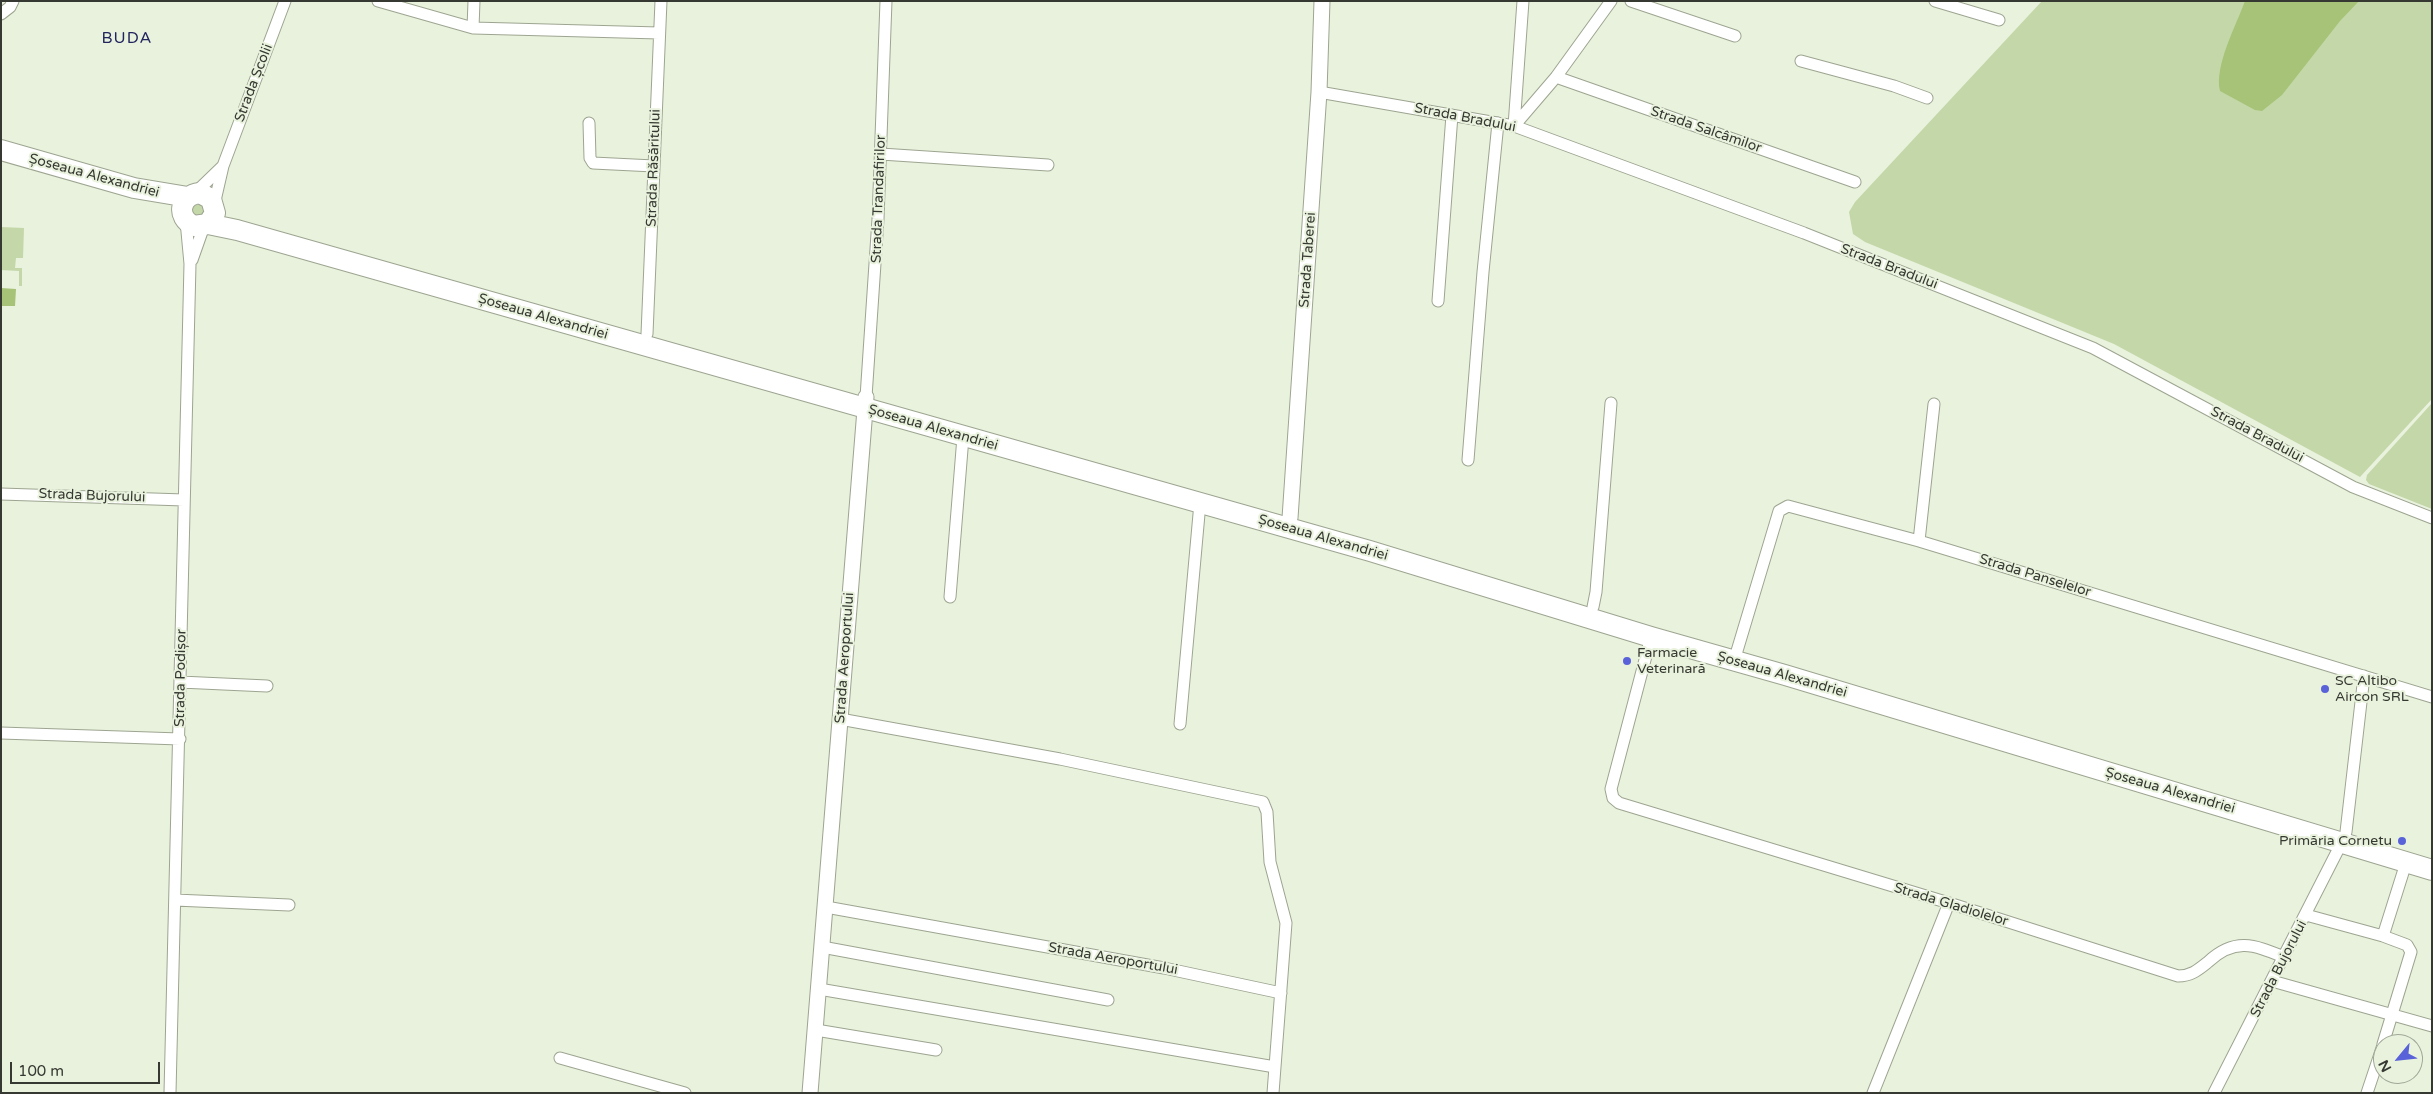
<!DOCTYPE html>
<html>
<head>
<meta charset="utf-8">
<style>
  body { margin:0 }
  #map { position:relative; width:2433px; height:1094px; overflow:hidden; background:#e9f2dd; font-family:"Varela Round",sans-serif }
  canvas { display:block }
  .frame { position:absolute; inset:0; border:2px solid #363931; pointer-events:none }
  .north { position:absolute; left:2373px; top:1034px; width:50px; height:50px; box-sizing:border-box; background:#e9f2dd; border:1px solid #a1a898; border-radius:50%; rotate:242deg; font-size:14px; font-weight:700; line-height:20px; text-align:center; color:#363931 }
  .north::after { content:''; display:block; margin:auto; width:18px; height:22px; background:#5a62d9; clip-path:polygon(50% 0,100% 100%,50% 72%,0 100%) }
  .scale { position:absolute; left:10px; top:1062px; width:150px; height:22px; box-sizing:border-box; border:2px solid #363931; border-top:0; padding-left:6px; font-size:15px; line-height:18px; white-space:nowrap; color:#363931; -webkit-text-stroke:4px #e9f2dd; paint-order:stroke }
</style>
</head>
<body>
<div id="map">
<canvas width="2433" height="1094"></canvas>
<div class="frame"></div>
<div class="north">N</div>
<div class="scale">100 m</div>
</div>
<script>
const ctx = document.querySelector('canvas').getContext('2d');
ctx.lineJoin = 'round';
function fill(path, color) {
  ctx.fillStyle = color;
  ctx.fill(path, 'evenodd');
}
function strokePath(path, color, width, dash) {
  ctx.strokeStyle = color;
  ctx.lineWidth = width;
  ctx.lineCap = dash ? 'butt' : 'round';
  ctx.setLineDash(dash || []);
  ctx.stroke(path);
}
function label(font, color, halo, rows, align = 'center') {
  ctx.font = font + ' "Varela Round",sans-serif';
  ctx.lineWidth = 4;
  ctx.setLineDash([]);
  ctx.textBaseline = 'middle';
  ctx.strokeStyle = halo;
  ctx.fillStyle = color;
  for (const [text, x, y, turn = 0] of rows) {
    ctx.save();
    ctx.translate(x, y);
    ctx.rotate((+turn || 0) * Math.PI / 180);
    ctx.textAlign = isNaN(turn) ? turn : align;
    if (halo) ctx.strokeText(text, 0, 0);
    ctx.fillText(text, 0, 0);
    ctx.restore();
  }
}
fill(new Path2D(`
  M 2042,1 L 2432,1 L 2432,399 L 2360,477 L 2114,344 L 1865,242 L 1853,234 L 1849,212 L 1855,202 Z
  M 195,203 L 203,204 L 205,215 L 193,217 L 191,207 Z
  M 1,227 L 24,228 L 23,258 L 16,258 L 15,268 L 22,268 L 22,286 L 19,286 L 19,271 L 1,270 Z
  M 2432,403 L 2432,509 L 2369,484 L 2366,480 L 2367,475 Z`), '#c4d7a9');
fill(new Path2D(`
  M 2245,1 L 2359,1 L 2340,21 L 2282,95 L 2262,111 L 2255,110 L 2220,91 C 2214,66 2236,26 2245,1 Z
  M 1,288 L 16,289 L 15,306 L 1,306 Z`), '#a6c377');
const street = new Path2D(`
  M 378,1 L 473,28 L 659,33
  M 1631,1 L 1735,36
  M 1935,1 L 1999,20
  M 1,14 L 10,7 L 13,1
  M 473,28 L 474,1
  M 1801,61 L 1894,86 L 1927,98
  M 1556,77 L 1855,182
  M 1319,92 L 1514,126 L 1804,233 L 2093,348 L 2353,487 L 2432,518
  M 589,123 L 590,158 L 593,163 L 654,166
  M 1514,126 L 1556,77 L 1611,1
  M 1514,126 L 1523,1
  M 881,154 L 1048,165
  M 194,194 L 223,166
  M 214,205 L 223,166 L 285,1
  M 192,260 L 204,226
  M 1438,301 L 1452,115
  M 647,334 L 661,1
  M 866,397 L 878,219 L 886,1
  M 1468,460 L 1483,272 L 1498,123
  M 1,494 L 184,500
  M 1919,541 L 1934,404
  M 950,597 L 963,437
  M 1593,607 L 1596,592 L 1611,403
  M 1651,637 L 1611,789 L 1613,798 L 1619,803 L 1949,903 L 2178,976 C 2191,976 2198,970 2208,962 C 2235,937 2254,945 2284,957
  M 1737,651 L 1779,511 L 1788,506 L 1919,541 L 2432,697
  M 180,682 L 267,686
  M 840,719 L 1060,759 L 1263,802 L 1267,812 L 1270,862 L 1286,923 L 1273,1093
  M 1180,724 L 1200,503
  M 1,733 L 180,739
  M 2346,832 L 2364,676
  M 175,900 L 289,905
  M 826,907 L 1164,968 L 1281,993
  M 2306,915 L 2383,936 L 2406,863
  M 2383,936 L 2407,945 L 2411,952 L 2383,1044
  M 822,947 L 1108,1000
  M 2272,981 L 2432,1026
  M 819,989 L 1275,1067
  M 816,1030 L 936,1050
  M 560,1058 L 685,1093
  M 170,1093 L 190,264 L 186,221
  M 1873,1093 L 1949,903
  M 2214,1093 L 2341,844
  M 2367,1093 L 2383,1045`);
const secondary = new Path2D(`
  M 1290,518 L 1319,92 L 1322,1
  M 810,1093 L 866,397`);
const highway = new Path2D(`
  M 1,150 L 134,188 L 188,197
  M 208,224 L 215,213 L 211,199 L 200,193 C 180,195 175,217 194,226 L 208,224 L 237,230 L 1370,551 L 1651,637 L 1785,675 L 2432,870`);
strokePath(street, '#9da591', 13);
strokePath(secondary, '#9da591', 17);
strokePath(highway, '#9da591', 22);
strokePath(street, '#fff', 11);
strokePath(secondary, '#fff', 15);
strokePath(highway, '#fff', 20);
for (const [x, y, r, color] of [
  [1627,661,5,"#5a62d9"],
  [2325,689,5,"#5a62d9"],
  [2402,841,5,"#5a62d9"]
]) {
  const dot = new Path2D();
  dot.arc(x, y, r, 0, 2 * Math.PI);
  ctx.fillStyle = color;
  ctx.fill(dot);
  strokePath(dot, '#e9f2dd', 2);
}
label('14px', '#363931', '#e9f2dd', [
  ["Strada Școlii",254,83,-69],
  ["Strada Bradului",1465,118,11],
  ["Strada Salcâmilor",1706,130,19],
  ["Strada Răsăritului",654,168,-88],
  ["Șoseaua Alexandriei",94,176,15],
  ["Strada Trandafirilor",879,199,-88],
  ["Strada Taberei",1308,260,-86],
  ["Strada Bradului",1889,267,21],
  ["Șoseaua Alexandriei",543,317,16],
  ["Șoseaua Alexandriei",933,428,16],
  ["Strada Bradului",2257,435,28],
  ["Strada Bujorului",92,496,2],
  ["Șoseaua Alexandriei",1323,538,16],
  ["Strada Panselelor",2035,576,17],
  ["Strada Aeroportului",845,658,-86],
  ["Șoseaua Alexandriei",1782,675,16],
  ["Strada Podișor",181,678,-89],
  ["Șoseaua Alexandriei",2170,791,16],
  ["Strada Gladiolelor",1951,905,17],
  ["Strada Aeroportului",1113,959,10],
  ["Strada Bujorului",2279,969,-63]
]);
label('14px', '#363931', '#e9f2dd', [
  ["Farmacie",1637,653],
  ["Veterinară",1637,669],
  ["SC Altibo",2335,681],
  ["Aircon SRL",2335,697],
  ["Primăria Cornetu",2392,841,"right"]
], 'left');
ctx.letterSpacing = '1px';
label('16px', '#22255e', '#e9f2dd', [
  ["BUDA",127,39]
]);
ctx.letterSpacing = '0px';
</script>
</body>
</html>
